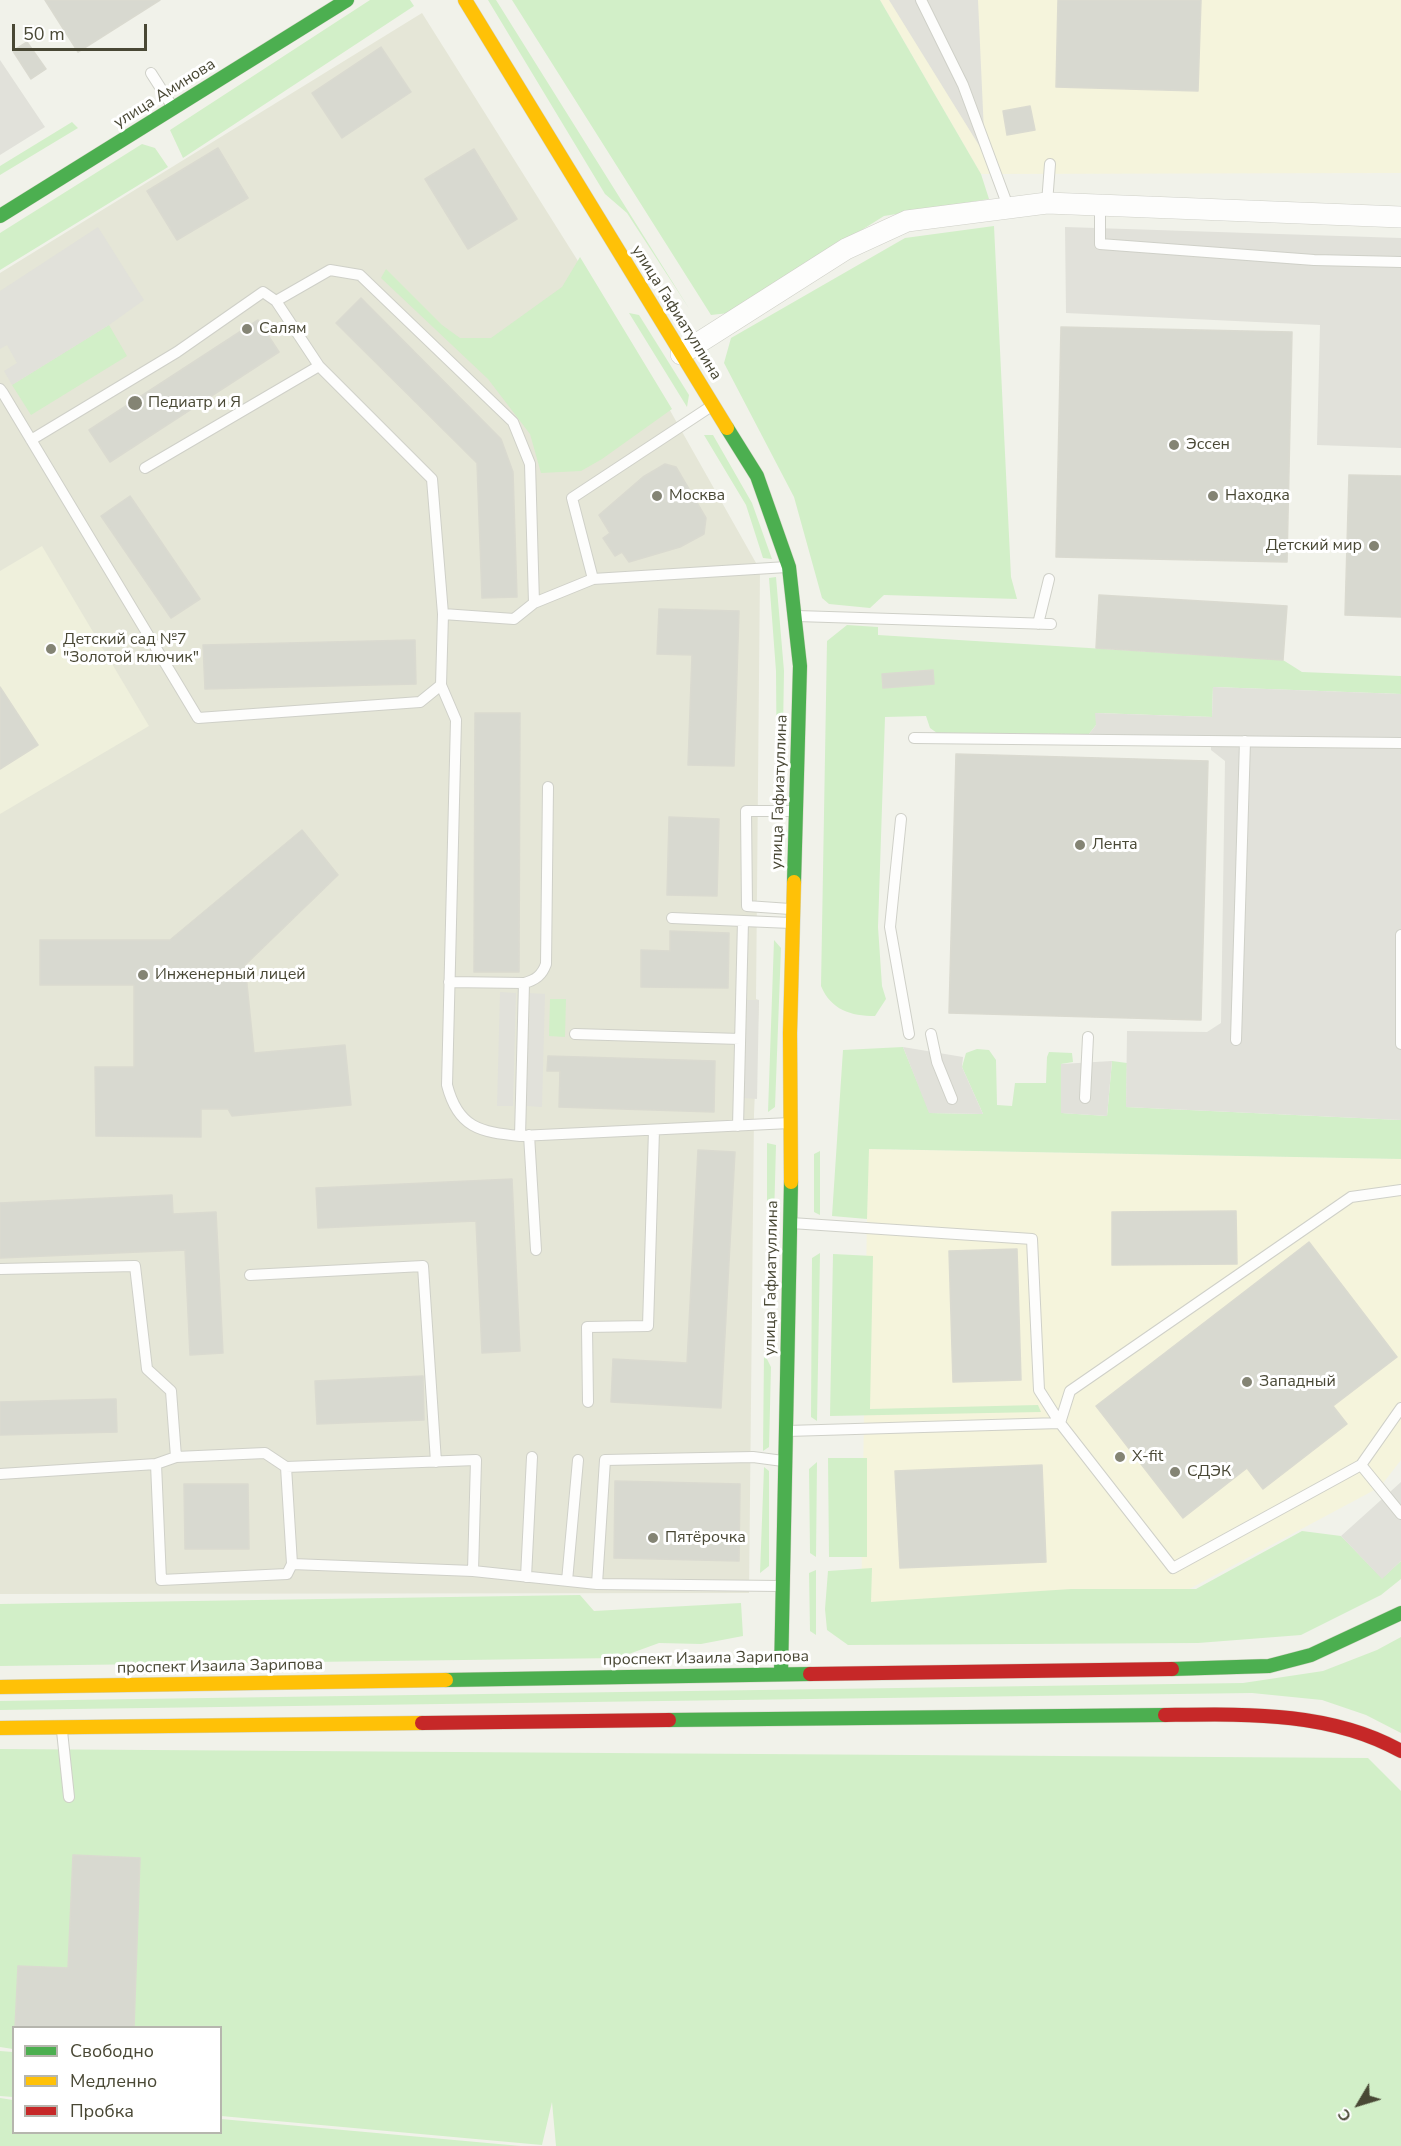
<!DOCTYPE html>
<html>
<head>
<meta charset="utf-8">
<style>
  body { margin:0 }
  #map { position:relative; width:1401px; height:2146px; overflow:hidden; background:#f1f2ea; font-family:"Nunito Sans",sans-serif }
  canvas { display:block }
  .legend { position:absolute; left:12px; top:2026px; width:210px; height:108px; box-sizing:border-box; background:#fff; border:2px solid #b6b6ae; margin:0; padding:8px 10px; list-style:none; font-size:18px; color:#494835 }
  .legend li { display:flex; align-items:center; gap:12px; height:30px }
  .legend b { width:30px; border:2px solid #b6b6ae }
  .north { position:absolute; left:1329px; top:2074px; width:60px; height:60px; -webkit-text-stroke:4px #fff; paint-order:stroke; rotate:232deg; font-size:16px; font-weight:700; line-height:24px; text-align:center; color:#494835 }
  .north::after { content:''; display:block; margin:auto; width:21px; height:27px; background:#494835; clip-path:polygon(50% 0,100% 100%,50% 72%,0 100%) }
  .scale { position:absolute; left:12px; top:24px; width:135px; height:27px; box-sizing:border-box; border:3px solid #494835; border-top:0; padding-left:8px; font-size:18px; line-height:21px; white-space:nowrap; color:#494835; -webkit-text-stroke:4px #fff; paint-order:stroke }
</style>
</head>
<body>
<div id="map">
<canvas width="1401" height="2146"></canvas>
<ul class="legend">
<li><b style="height:8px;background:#4caf50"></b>Свободно</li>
<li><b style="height:8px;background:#ffc107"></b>Медленно</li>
<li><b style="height:8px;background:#c62828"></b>Пробка</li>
</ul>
<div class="north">С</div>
<div class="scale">50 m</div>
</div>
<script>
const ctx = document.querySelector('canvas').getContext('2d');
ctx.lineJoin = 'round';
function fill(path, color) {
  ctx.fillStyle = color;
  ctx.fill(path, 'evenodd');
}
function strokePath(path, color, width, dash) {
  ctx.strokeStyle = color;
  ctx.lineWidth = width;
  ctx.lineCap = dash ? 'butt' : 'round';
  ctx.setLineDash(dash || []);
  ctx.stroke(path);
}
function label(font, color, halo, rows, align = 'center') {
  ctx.font = font + ' "Nunito Sans",sans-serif';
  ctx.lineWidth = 6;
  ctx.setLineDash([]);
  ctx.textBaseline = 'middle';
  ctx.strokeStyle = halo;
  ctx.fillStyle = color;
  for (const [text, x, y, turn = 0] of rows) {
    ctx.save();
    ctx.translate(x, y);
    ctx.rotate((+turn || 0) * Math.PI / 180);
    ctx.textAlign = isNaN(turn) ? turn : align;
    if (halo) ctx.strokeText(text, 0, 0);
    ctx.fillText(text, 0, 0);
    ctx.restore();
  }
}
fill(new Path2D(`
  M 422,13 L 654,382 L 760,570 L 756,999 L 759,1000 L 754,1114 L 749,1593 L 0,1594 L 0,273 Z`), '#e5e6d7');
fill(new Path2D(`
  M 880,0 L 1401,0 L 1401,173 L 981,174 Z
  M 868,1149 L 1401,1159 L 1401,1460 L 1380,1487 L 1178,1595 L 861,1612 Z`), '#f5f4dc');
fill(new Path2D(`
  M 42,546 L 149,726 L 0,814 L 0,571 Z`), '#eff0dc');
fill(new Path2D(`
  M 370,0 L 410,0 L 414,6 L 183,158 L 170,130 Z
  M 488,0 L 496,0 L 690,310 L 627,213 L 605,194 Z
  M 512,0 L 880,0 L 981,174 L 989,199 L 884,216 L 729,313 L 711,315 Z
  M 72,122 L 78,128 L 0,175 L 0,166 Z
  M 142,144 L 155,148 L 168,167 L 0,270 L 0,233 Z
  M 994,226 L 1011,577 L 1017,599 L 884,595 L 870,608 L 829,604 L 822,598 L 794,497 L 724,363 L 731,338 L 905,238 Z
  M 580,257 L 672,409 L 602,459 L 581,471 L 541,473 L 530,434 L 488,379 L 381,278 L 386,269 L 442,325 L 460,338 L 491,338 L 562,287 Z
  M 629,313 L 639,315 L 689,395 L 687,407 Z
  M 109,325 L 127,356 L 31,415 L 12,385 Z
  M 704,435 L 713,435 L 752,503 L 772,559 L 763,558 L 746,505 Z
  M 776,577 L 784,671 L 782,791 L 777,797 L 776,671 L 769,578 Z
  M 847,625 L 878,627 L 878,635 L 1283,660 L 1302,672 L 1401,676 L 1401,694 L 1213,687 L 1212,717 L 1096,713 L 1096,725 L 1089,734 L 937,733 L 930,728 L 926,716 L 885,717 L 878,927 L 882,986 L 886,999 L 875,1016 C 851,1016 831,1010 821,986 L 827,641 Z
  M 774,940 L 781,948 L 775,1107 L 768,1112 Z
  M 550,999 L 566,999 L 565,1037 L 549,1036 Z
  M 903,1047 L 930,1113 L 983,1114 L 962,1067 L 966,1053 L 977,1049 L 989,1050 L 996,1060 L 997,1105 L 1012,1106 L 1015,1083 L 1046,1083 L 1047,1057 L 1049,1052 L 1072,1053 L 1073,1062 L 1061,1064 L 1062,1113 L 1107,1116 L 1112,1061 L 1127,1063 L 1126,1107 L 1401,1120 L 1401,1159 L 869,1149 L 867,1219 L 832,1216 L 843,1050 Z
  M 767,1143 L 776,1145 L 773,1255 L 767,1264 Z
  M 820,1151 L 820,1215 L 814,1212 L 814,1154 Z
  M 820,1253 L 817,1421 L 811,1417 L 812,1258 Z
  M 833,1254 L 873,1256 L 870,1409 L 1038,1405 L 1041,1412 L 830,1416 Z
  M 764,1353 L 771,1367 L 769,1447 L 763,1451 Z
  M 828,1458 L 867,1458 L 867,1557 L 829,1557 Z
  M 817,1462 L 816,1557 L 810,1553 L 809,1469 Z
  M 764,1467 L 769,1471 L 769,1566 L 760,1573 Z
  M 1302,1531 L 1341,1536 L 1382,1578 L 1401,1561 L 1401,1579 L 1381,1595 L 1301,1635 L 1198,1643 L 848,1645 L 827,1630 L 825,1609 L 828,1571 L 872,1568 L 871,1602 L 1071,1589 L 1196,1589 Z
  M 816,1570 L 816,1635 L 810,1631 L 809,1573 Z
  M 580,1595 L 594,1611 L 741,1603 L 743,1636 L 701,1644 L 659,1643 L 618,1658 L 0,1666 L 0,1604 Z
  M 1401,1637 L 1401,1733 L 1366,1715 L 1322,1700 L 1252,1693 L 0,1710 L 0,1701 L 1243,1683 L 1323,1671 L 1377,1650 Z
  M 0,1749 L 1368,1758 L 1401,1791 L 1401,2146 L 556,2146 L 552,2102 L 542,2145 L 221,2116 L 220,2028 L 14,2028 L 13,2049 L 0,2047 Z
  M 0,2051 L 13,2052 L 13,2097 L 0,2096 Z
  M 0,2098 L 13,2100 L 14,2132 L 220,2132 L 221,2119 L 521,2146 L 0,2146 Z`), '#d2efc8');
fill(new Path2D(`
  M 889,0 L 978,0 L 985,155 Z
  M 0,60 L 45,127 L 0,155 Z
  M 98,227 L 144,300 L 109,325 L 12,385 L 4,371 L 17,363 L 7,345 L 0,349 L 0,291 Z
  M 1065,227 L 1401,238 L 1401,448 L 1317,445 L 1320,325 L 1066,313 Z
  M 1213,687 L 1401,694 L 1401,1120 L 1126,1107 L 1127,1031 L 1207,1032 L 1221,1023 L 1225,761 L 1211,750 L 1211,741 L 1089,734 L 1096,725 L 1095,713 L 1212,717 Z
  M 500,992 L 516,993 L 513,1106 L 497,1106 Z
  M 530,993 L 545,994 L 542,1107 L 526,1106 Z
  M 747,1000 L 759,1000 L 757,1099 L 744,1098 Z
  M 903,1047 L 963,1057 L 962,1067 L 983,1114 L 929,1113 Z
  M 1112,1061 L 1107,1116 L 1061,1113 L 1061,1064 Z
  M 1401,1482 L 1401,1561 L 1382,1579 L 1341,1536 Z`), '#e1e1da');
const building = new Path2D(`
  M 45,0 L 160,0 L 78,52 Z
  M 1058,0 L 1201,0 L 1198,91 L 1056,87 Z
  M 27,42 L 46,69 L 31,79 L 13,51 Z
  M 381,47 L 411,92 L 342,138 L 312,93 Z
  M 1030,106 L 1035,130 L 1007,135 L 1003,111 Z
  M 218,148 L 248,198 L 177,240 L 147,191 Z
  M 474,149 L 517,219 L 468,249 L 425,179 Z
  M 361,298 L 501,439 L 513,472 L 517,597 L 482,598 L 477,463 L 336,323 Z
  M 258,320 L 279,352 L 110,462 L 89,430 Z
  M 1061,327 L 1292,332 L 1287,562 L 1056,557 Z
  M 665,464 L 676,467 L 706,518 L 704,534 L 680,547 L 629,562 L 622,552 L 615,556 L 603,538 L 610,533 L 599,515 L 643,477 Z
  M 1349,475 L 1401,476 L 1401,617 L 1345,615 Z
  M 130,496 L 200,599 L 171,618 L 101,516 Z
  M 1099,595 L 1287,606 L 1283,660 L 1096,648 Z
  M 659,609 L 739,611 L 734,766 L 688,765 L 692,655 L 657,654 Z
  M 415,640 L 416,684 L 205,689 L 203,645 Z
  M 933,670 L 934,684 L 883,688 L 882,674 Z
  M 0,687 L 38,745 L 0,769 Z
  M 475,713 L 520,713 L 519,972 L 474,972 Z
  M 956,754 L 1208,761 L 1201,1020 L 949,1013 Z
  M 669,817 L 719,819 L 717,896 L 667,895 Z
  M 302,830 L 338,875 L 245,965 L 254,1053 L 345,1045 L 351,1105 L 232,1116 L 228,1109 L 201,1109 L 201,1137 L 96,1136 L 95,1067 L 134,1067 L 134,985 L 40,985 L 40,940 L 170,940 Z
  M 670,931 L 729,933 L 728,988 L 641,987 L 641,950 L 670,951 Z
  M 548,1056 L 715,1061 L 714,1112 L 559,1107 L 560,1071 L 547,1071 Z
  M 698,1150 L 735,1152 L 721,1408 L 611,1402 L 613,1359 L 687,1363 Z
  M 512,1179 L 520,1351 L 482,1353 L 476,1221 L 318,1228 L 316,1188 Z
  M 172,1195 L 173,1214 L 216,1212 L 223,1353 L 190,1355 L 185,1250 L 0,1258 L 0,1203 Z
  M 1236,1211 L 1237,1264 L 1112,1265 L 1112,1212 Z
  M 1309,1242 L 1397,1357 L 1333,1406 L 1347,1424 L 1263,1489 L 1247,1468 L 1183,1518 L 1096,1406 Z
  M 1017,1249 L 1021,1380 L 953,1382 L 949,1251 Z
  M 423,1376 L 424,1420 L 317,1424 L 315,1381 Z
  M 116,1399 L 117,1432 L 0,1435 L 0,1402 Z
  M 1042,1465 L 1046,1562 L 900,1568 L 895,1471 Z
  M 615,1481 L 740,1484 L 739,1561 L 614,1558 Z
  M 184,1484 L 248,1484 L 249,1549 L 185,1549 Z
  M 73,1855 L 140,1858 L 134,2028 L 15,2028 L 18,1966 L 68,1968 Z`);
fill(building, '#d8d9d0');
strokePath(building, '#dadad0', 1.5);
const lane = new Path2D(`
  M 921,0 L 963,85 L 1009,209
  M 151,73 L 172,106
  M 1047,203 L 1050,164
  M 1100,205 L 1100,244 L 1314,260 L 1401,262
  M 276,301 L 330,270 L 360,275 L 513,422 L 530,464 L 534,603 L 514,619 L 443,614
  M 0,389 L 3,393 L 198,718 L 420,702 L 441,685 L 443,614 L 432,479 L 319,366 L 276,301 L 263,292 L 177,352 L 31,440
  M 713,405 L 572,498 L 593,579 L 787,567
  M 145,468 L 319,366
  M 534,603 L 593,579
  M 797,616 L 1051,624
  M 1038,624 L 1049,579
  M 441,685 L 456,720 L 447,1085 C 458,1128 480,1132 520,1136 L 790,1123
  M 914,738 L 1401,743
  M 901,819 L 890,927 L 909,1034
  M 790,909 L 747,906 L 746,811 L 795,811
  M 672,918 L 791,923
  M 1401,935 L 1401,1044
  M 449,982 L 524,983 C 536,980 542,975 546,964 L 548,787
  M 575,1034 L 740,1039
  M 931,1034 L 937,1062 L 952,1099
  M 1236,1040 L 1245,741
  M 1085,1098 L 1088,1037
  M 738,1126 L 743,921
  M 529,1135 L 536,1250
  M 520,1136 L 524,983
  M 791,1223 L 1032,1239 L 1039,1390 L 1060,1423
  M 0,1269 L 135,1266 L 147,1369 L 171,1391 L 176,1457 L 156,1464 L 0,1474
  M 250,1275 L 423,1266 L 436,1462
  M 588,1402 L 587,1327 L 648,1326 L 654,1130
  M 1060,1423 L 1070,1391 L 1351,1197 L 1401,1190
  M 787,1431 L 1060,1423 L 1173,1568 L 1361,1465 L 1401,1408
  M 176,1457 L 265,1453 L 286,1467
  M 156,1464 L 161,1580 L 287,1574 L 292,1564
  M 1361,1465 L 1401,1514
  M 473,1571 L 292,1564 L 286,1467 L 476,1460 L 473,1571 L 597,1584 L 780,1586
  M 526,1577 L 532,1457
  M 567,1581 L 578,1460
  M 597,1584 L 605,1460 L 753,1457 L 783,1461
  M 62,1731 L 69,1797`);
const street = new Path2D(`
  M 681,354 L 846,249 L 907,221 L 1047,203 L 1401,217`);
const fast = new Path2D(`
  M 0,216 L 347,0
  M 727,428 L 757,476 L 789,567 L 800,666 L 794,882
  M 1172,1669 L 1269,1666 L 1311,1655 L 1401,1613
  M 781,1674 L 791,1182
  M 446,1680 L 810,1674
  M 669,1720 L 1165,1715`);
const slow = new Path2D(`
  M 465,0 L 727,428
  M 791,1182 L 790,1033 L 794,882
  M 0,1687 L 446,1680
  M 0,1728 L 422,1723`);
const jam = new Path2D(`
  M 810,1674 L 1172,1669
  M 1165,1715 C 1245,1714 1330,1711 1401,1751
  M 422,1723 L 669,1720`);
strokePath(lane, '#cfd0c8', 12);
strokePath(street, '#cfd0c8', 22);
strokePath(fast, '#d1d3c3', 15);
strokePath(slow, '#d1d3c3', 15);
strokePath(jam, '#d1d3c3', 15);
strokePath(lane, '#fdfdfc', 10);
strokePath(street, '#fdfdfc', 21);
strokePath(fast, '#4caf50', 14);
strokePath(slow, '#ffc107', 14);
strokePath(jam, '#c62828', 14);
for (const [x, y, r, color] of [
  [247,329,6,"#848474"],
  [135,403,8,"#848474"],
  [1174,445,6,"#848474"],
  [657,496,6,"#848474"],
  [1213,496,6,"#848474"],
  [1374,546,6,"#848474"],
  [51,649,6,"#848474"],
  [1080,845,6,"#848474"],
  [143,975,6,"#848474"],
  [1247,1382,6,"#848474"],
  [1120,1457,6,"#848474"],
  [1175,1472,6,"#848474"],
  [653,1538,6,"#848474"]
]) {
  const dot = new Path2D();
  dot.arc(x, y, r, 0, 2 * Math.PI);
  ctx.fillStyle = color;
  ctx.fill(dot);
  strokePath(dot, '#fff', 2);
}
label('16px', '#494835', '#fff', [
  ["улица Аминова",165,94,-32],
  ["улица Гафиатуллина",676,313,58],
  ["улица Гафиатуллина",780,792,-88],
  ["улица Гафиатуллина",772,1278,-89],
  ["проспект Изаила Зарипова",706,1659,-1],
  ["проспект Изаила Зарипова",220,1667,-1]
]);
label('16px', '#494835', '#fff', [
  ["Салям",259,329],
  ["Педиатр и Я",148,403],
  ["Эссен",1186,445],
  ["Москва",669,496],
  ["Находка",1225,496],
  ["Детский мир",1362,546,"right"],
  ["Детский сад №7",63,640],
  ["\"Золотой ключик\"",63,658],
  ["Лента",1092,845],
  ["Инженерный лицей",155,975],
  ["Западный",1259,1382],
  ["X-fit",1132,1457],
  ["СДЭК",1187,1472],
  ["Пятёрочка",665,1538]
], 'left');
</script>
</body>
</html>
